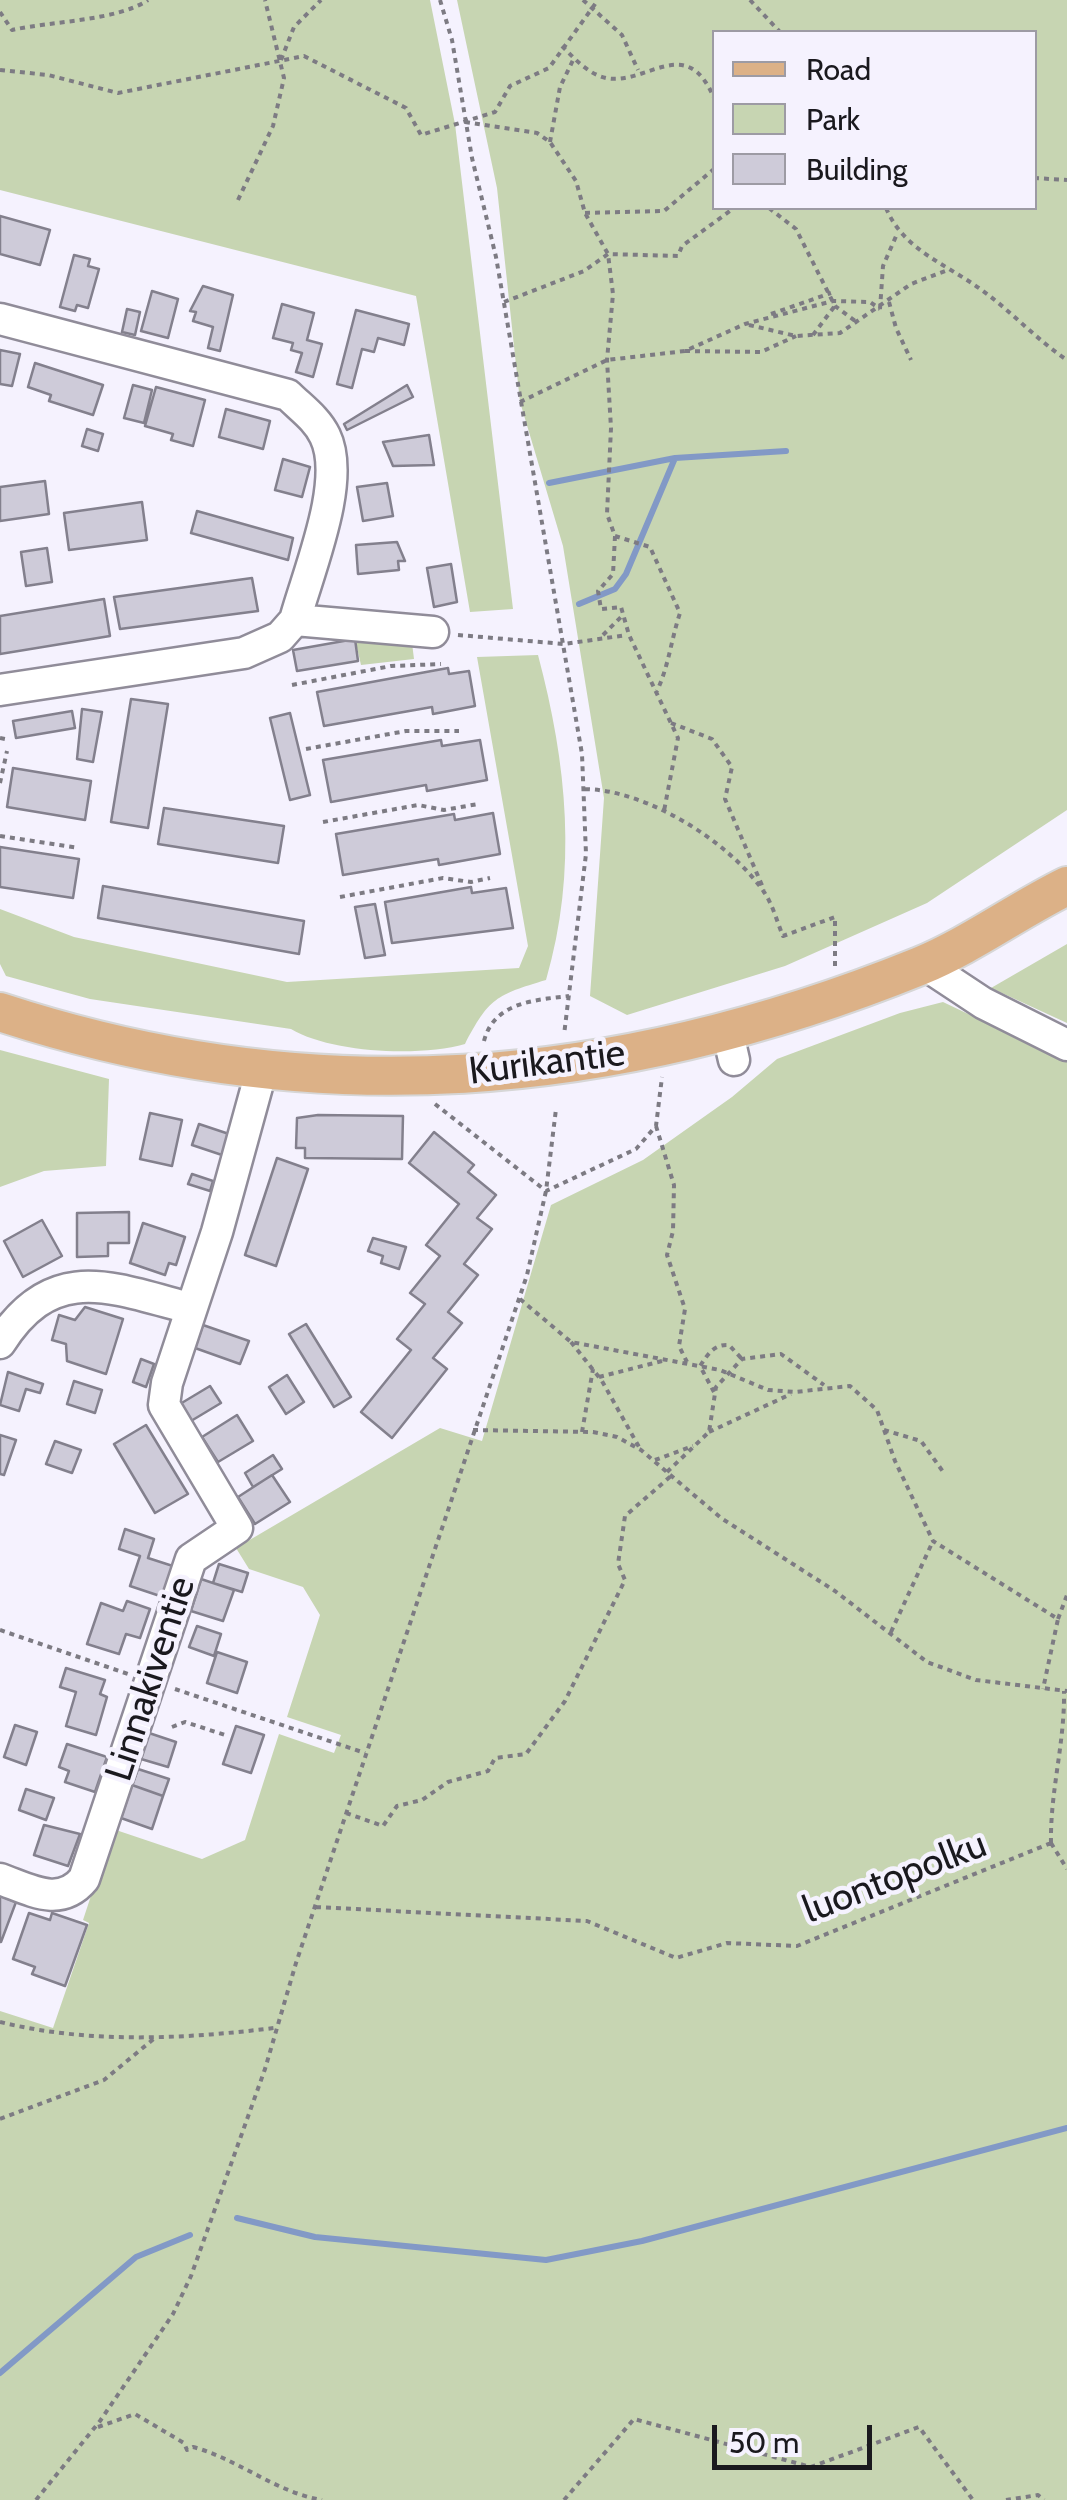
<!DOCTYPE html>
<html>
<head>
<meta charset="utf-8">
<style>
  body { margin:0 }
  #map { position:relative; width:1067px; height:2500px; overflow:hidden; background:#f5f2fe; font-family:Cabin,sans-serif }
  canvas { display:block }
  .legend { position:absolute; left:712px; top:30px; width:325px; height:180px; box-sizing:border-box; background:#f5f2fe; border:2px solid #9d9ba4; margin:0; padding:12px 18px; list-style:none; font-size:30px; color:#1a191e }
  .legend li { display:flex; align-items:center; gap:20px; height:50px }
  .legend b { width:50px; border:2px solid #9d9ba4 }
  .scale { position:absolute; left:712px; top:2425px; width:160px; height:45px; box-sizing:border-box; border:5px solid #1a191e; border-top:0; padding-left:12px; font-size:30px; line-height:35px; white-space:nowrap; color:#1a191e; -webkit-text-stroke:8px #f5f2fe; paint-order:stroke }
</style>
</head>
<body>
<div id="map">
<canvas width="1067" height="2500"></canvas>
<ul class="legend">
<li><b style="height:12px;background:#dcb187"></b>Road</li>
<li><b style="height:28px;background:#c7d5b2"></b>Park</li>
<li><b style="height:28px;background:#cecbd9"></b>Building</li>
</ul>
<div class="scale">50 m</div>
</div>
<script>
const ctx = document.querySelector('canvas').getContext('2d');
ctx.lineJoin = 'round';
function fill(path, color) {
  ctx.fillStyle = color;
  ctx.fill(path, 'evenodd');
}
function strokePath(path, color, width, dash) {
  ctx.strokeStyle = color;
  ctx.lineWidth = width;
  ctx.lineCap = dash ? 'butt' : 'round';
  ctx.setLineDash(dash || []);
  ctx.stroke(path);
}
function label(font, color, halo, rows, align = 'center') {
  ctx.font = font + ' Cabin,sans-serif';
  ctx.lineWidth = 9;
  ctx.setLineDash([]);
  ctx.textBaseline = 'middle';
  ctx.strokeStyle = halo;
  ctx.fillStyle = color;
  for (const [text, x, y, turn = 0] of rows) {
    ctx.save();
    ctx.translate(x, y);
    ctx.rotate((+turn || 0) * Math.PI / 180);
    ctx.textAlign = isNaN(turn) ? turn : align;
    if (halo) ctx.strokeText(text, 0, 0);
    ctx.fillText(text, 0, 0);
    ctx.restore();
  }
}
fill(new Path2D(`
  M 0,0 L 430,0 L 455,124 L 513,609 L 470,612 L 416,296 L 0,190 Z
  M 457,0 L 1067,0 L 1067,810 L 927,903 L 785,966 L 627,1015 L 590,996 L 604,798 L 563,546 L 520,402 L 497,188 ZM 714,32 L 1034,32 L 1034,208 L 714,208 Z
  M 355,639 L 412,643 L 414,659 L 361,665 Z
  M 538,655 C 567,764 578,871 546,980 C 496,995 489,998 465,1044 C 420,1057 331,1053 291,1029 L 90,999 L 6,976 L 0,964 L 0,909 L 74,937 L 287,982 L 519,968 L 528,946 L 477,657 Z
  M 1067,944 L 1067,1023 L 991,988 Z
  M 943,1002 L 1067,1061 L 1067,2500 L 0,2500 L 0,2011 L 53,2028 L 89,1923 L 83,1920 L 113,1829 L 202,1859 L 245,1840 L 279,1734 L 334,1753 L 341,1735 L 287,1717 L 320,1615 L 303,1587 L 249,1569 L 236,1548 L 440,1428 L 482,1441 L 551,1205 L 643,1160 L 732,1097 L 777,1059 L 900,1013 Z
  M 0,1050 L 109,1079 L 106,1166 L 44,1171 L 0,1187 Z`), '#c7d5b2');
strokePath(new Path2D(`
  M 549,483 L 675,458 L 786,451
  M 579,604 L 615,589 L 626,574 L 675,458
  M 237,2218 L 315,2237 L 546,2260 L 642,2241 L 1067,2128
  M 0,2373 L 136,2257 L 190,2235`), '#8299c6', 6);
const building = new Path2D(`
  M 0,216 L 50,230 L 40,265 L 0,254 Z
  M 74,255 L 90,259 L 88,266 L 99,269 L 88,308 L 77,305 L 75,311 L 60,307 Z
  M 203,286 L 233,295 L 220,351 L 208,348 L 213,327 L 193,321 L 196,312 L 190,311 Z
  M 152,291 L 178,299 L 168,338 L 141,331 Z
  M 282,304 L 314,313 L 307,340 L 322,344 L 313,377 L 296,372 L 302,353 L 291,350 L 293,343 L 273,338 Z
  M 127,309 L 140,312 L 135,335 L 122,332 Z
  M 356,310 L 409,324 L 404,345 L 378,338 L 374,352 L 362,349 L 352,388 L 337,384 Z
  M 0,350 L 20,354 L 12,386 L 0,384 Z
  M 35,363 L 103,385 L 93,415 L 49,401 L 51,395 L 28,387 Z
  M 133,385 L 152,390 L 144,423 L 124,418 Z
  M 407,385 L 413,397 L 347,430 L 344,424 Z
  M 156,387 L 205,400 L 193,446 L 171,440 L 173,434 L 145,426 Z
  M 226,409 L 270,421 L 263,449 L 219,437 Z
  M 87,429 L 103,434 L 98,451 L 82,446 Z
  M 429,435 L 434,465 L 393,466 L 383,442 Z
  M 283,459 L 310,467 L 302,497 L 275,490 Z
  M 45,481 L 49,514 L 0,521 L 0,487 Z
  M 387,483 L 393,516 L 363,521 L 357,487 Z
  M 142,502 L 147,540 L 69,550 L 64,513 Z
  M 197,511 L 293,538 L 288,560 L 191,533 Z
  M 397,542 L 405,561 L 398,561 L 399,570 L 358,574 L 356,545 Z
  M 47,548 L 52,582 L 26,586 L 21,552 Z
  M 451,564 L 457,602 L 434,607 L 427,568 Z
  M 252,578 L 258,611 L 120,629 L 114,597 Z
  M 104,599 L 110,636 L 0,654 L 0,616 Z
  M 355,639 L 358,661 L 297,671 L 293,650 Z
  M 448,668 L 449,674 L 469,671 L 475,706 L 433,714 L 432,707 L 324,726 L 317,692 Z
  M 131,699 L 168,704 L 148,828 L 111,822 Z
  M 82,709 L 102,712 L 93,762 L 77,759 Z
  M 72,711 L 75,728 L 16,738 L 13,721 Z
  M 290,713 L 310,795 L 290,800 L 270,718 Z
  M 441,740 L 442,746 L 480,740 L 487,780 L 427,791 L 426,785 L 331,802 L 323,760 Z
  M 13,768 L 91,781 L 85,820 L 7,807 Z
  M 164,808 L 284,826 L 278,863 L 158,844 Z
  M 493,813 L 500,854 L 439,865 L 438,859 L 343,875 L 336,834 L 454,814 L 455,820 Z
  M 0,847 L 79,859 L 73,898 L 0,887 Z
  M 103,886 L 304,921 L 299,954 L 98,918 Z
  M 471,887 L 472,893 L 506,888 L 513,928 L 392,943 L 385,902 Z
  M 375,904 L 385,955 L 365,958 L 355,907 Z
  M 150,1113 L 182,1120 L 172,1166 L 140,1159 Z
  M 318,1115 L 403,1116 L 402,1159 L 305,1158 L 305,1148 L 296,1148 L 297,1118 Z
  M 199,1124 L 232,1135 L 225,1156 L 192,1145 Z
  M 434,1132 L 474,1165 L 468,1172 L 496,1195 L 477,1218 L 492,1229 L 464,1264 L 478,1275 L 448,1312 L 462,1323 L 433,1358 L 447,1369 L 392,1438 L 361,1412 L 411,1350 L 397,1339 L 425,1304 L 410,1293 L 440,1256 L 426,1245 L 459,1204 L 409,1163 Z
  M 277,1158 L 308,1169 L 276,1266 L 245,1255 Z
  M 192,1174 L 213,1181 L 210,1191 L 188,1184 Z
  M 129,1212 L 129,1243 L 108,1243 L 108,1256 L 77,1257 L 77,1213 Z
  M 42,1220 L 62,1256 L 23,1277 L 4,1241 Z
  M 143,1223 L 185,1237 L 176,1265 L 169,1263 L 165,1275 L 130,1263 Z
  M 373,1238 L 406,1247 L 399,1269 L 381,1263 L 383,1256 L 368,1251 Z
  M 85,1307 L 123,1319 L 106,1374 L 67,1361 L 66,1344 L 52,1340 L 59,1315 L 75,1320 Z
  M 306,1324 L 351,1397 L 334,1407 L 289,1334 Z
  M 203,1325 L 249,1341 L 240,1364 L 195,1348 Z
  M 141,1359 L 154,1364 L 146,1387 L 133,1382 Z
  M 8,1372 L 43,1384 L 40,1393 L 26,1389 L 19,1411 L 0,1405 Z
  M 287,1375 L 304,1402 L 286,1414 L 269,1387 Z
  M 74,1381 L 102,1390 L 95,1413 L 67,1404 Z
  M 210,1386 L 221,1403 L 191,1421 L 180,1404 Z
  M 237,1415 L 253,1441 L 218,1462 L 202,1437 Z
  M 146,1425 L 188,1494 L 155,1513 L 114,1444 Z
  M 0,1435 L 16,1440 L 4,1475 L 0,1474 Z
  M 55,1441 L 81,1450 L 72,1473 L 46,1464 Z
  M 273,1455 L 282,1469 L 253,1487 L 245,1473 Z
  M 272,1475 L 290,1502 L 255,1524 L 238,1497 Z
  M 125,1529 L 154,1539 L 148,1558 L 179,1568 L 169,1599 L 130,1586 L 140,1556 L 119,1549 Z
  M 219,1564 L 248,1573 L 242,1592 L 213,1583 Z
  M 201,1579 L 234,1590 L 223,1621 L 191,1611 Z
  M 127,1601 L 150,1609 L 140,1638 L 126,1634 L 119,1654 L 87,1644 L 101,1603 L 123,1611 Z
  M 197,1626 L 221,1634 L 214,1656 L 189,1647 Z
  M 217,1652 L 247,1662 L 237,1693 L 207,1683 Z
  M 66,1668 L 105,1680 L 100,1694 L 107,1697 L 96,1735 L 66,1726 L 76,1692 L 60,1687 Z
  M 15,1725 L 37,1732 L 26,1765 L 4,1757 Z
  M 236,1726 L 264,1735 L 251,1773 L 223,1764 Z
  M 149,1733 L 176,1742 L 168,1767 L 141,1759 Z
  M 67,1744 L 107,1757 L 95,1792 L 65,1782 L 69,1771 L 59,1767 Z
  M 138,1769 L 169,1779 L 163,1796 L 132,1785 Z
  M 132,1785 L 163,1796 L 152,1829 L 121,1818 Z
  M 26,1789 L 54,1798 L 46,1820 L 19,1810 Z
  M 44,1825 L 80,1834 L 68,1866 L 34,1855 Z
  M 0,1896 L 16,1902 L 1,1942 L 0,1942 Z
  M 29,1913 L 50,1920 L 52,1913 L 87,1925 L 65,1986 L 32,1974 L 35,1967 L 13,1959 Z`);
fill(building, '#cecbd9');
strokePath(building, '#83808d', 2.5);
const minor = new Path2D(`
  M 0,319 L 288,395 C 301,408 317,419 325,436 C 347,481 308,572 295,620 L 280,637 L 244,653 L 0,690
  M 295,620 L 433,632
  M 924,964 L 983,1003 L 1067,1045
  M 728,1034 L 734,1060
  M 0,1343 C 52,1261 110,1287 189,1308
  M 0,1879 C 31,1890 60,1908 84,1879 L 191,1559 L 237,1528 L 164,1405 L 167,1383 L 217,1232 L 261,1072`);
const major = new Path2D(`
  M 0,1012 C 314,1115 616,1089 920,966 C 971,945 1018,910 1067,886`);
strokePath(minor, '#908c99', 35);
strokePath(major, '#d6d6d6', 42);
strokePath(new Path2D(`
  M 440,0 L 452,40 L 472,158 L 496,257 L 582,754 L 586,854 L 564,1035
  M 583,0 L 622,35 L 638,70
  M 750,0 L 780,32
  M 0,12 L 12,30 C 52,21 117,21 148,0
  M 562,46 C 575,59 588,74 606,78 C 647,86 686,32 714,98
  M 281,60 L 294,27 L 321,0
  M 0,70 L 48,75 L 118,93 L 304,56 L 406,108 L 421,135 L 495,112 L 510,86 L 549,68 L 598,0
  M 465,122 L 537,133 L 550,142 L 576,181 L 585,213 L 608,254 L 613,294 L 607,360 L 611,428 L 607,514 L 615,536 L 613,574 L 598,591 L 601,609 L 621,607 L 629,635 L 678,738 L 664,811
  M 550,142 L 560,87 L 574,58
  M 1034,178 L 1067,180
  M 238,200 L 273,126 L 284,78 L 265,0
  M 769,208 L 796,229 L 835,306 L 858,323
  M 886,208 C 904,251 947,264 983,291 C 1012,312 1037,340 1067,360
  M 585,213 L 664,211 L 714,169
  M 504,302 L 584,271 L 608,254 L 678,256 L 682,246 L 734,208
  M 889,302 L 896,328 L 911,360
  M 880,309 L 883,266 L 897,234
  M 771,314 L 831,293
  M 749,325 L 796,336 L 840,333 L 911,284 L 945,271
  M 813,335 L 834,307
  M 685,351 L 761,352 L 796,336
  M 520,402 L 607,360 L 685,351 L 745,324 L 833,301 L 870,302 L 880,309
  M 615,536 L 650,547 L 680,613 C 671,640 669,665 657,691
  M 458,635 L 564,644 L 627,635
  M 603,635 L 624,614
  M 292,685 L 391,666 L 441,664
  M 671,723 L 712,739 L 732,767 L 725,799 L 764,890
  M 0,738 L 5,739
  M 306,749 L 406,731 L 459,731
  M 0,783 L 7,751
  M 585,789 C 646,790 729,841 764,892 C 773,905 777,922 783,936 L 835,917 L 835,966
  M 323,822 L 418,805 L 444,810 L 478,804
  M 0,836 L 79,848
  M 340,897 L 443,878 L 471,882 L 490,878
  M 484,1041 C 494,1002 535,1000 569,996
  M 435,1104 L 546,1191 L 636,1149 L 656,1126 L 662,1077
  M 656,1126 L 674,1185 L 673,1231 L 667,1255 L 685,1309 L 679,1346 L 687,1362
  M 520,1299 L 571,1342 L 720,1370 L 768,1390 L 795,1392 L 850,1386 L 877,1410 L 895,1461 L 933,1541 L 1058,1619 L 1043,1689
  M 571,1342 L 602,1381 L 639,1447
  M 599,1377 L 662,1361
  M 714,1392 L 700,1366 C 708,1354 714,1344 729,1345 L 742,1359
  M 473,1430 L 593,1432 L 617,1437 L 641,1450 L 721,1518 L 835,1591 L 927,1662 L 976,1680 L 1067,1691
  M 884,1430 L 921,1441 L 944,1473
  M 582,1432 L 593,1369
  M 709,1432 L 791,1394
  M 655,1460 L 693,1446
  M 667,1472 L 709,1432 L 716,1387 L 742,1359 L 781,1354 L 824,1385
  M 1058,1619 L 1067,1595
  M 0,1630 L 128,1674
  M 891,1632 L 933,1541
  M 175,1689 L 365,1753
  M 172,1727 L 185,1722 L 225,1735
  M 346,1813 L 383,1826 L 397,1806 L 422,1800 L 448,1782 L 488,1771 L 495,1758 L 526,1754 L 565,1701 L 625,1580 L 618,1564 L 625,1516 L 671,1476
  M 1051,1843 C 1050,1791 1065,1743 1064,1691
  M 1051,1843 L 1067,1869
  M 316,1907 L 587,1921 L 676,1958 L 727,1943 L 797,1946 L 1051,1843
  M 0,2022 C 90,2044 183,2039 274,2028
  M 0,2119 L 104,2080 L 156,2037
  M 98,2427 L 135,2414 L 184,2443 L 187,2450 L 193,2447 C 238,2459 275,2492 322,2500
  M 36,2500 L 100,2421 L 173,2314 L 191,2276 L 265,2069 L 296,1963 L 527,1275 L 546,1191 L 556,1109
  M 564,2500 L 634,2419 L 811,2467 L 919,2427 L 973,2500
  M 1006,2500 L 1038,2495 L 1044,2500`), '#7d7b83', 4, [5, 5]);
strokePath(minor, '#fff', 30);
strokePath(major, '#dcb187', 38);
label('38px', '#1a191e', '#f5f2fe', [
  ["Kurikantie",547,1063,-7],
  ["Linnakiventie",151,1679,-72],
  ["luontopolku",895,1878,-21]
]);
</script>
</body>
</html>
